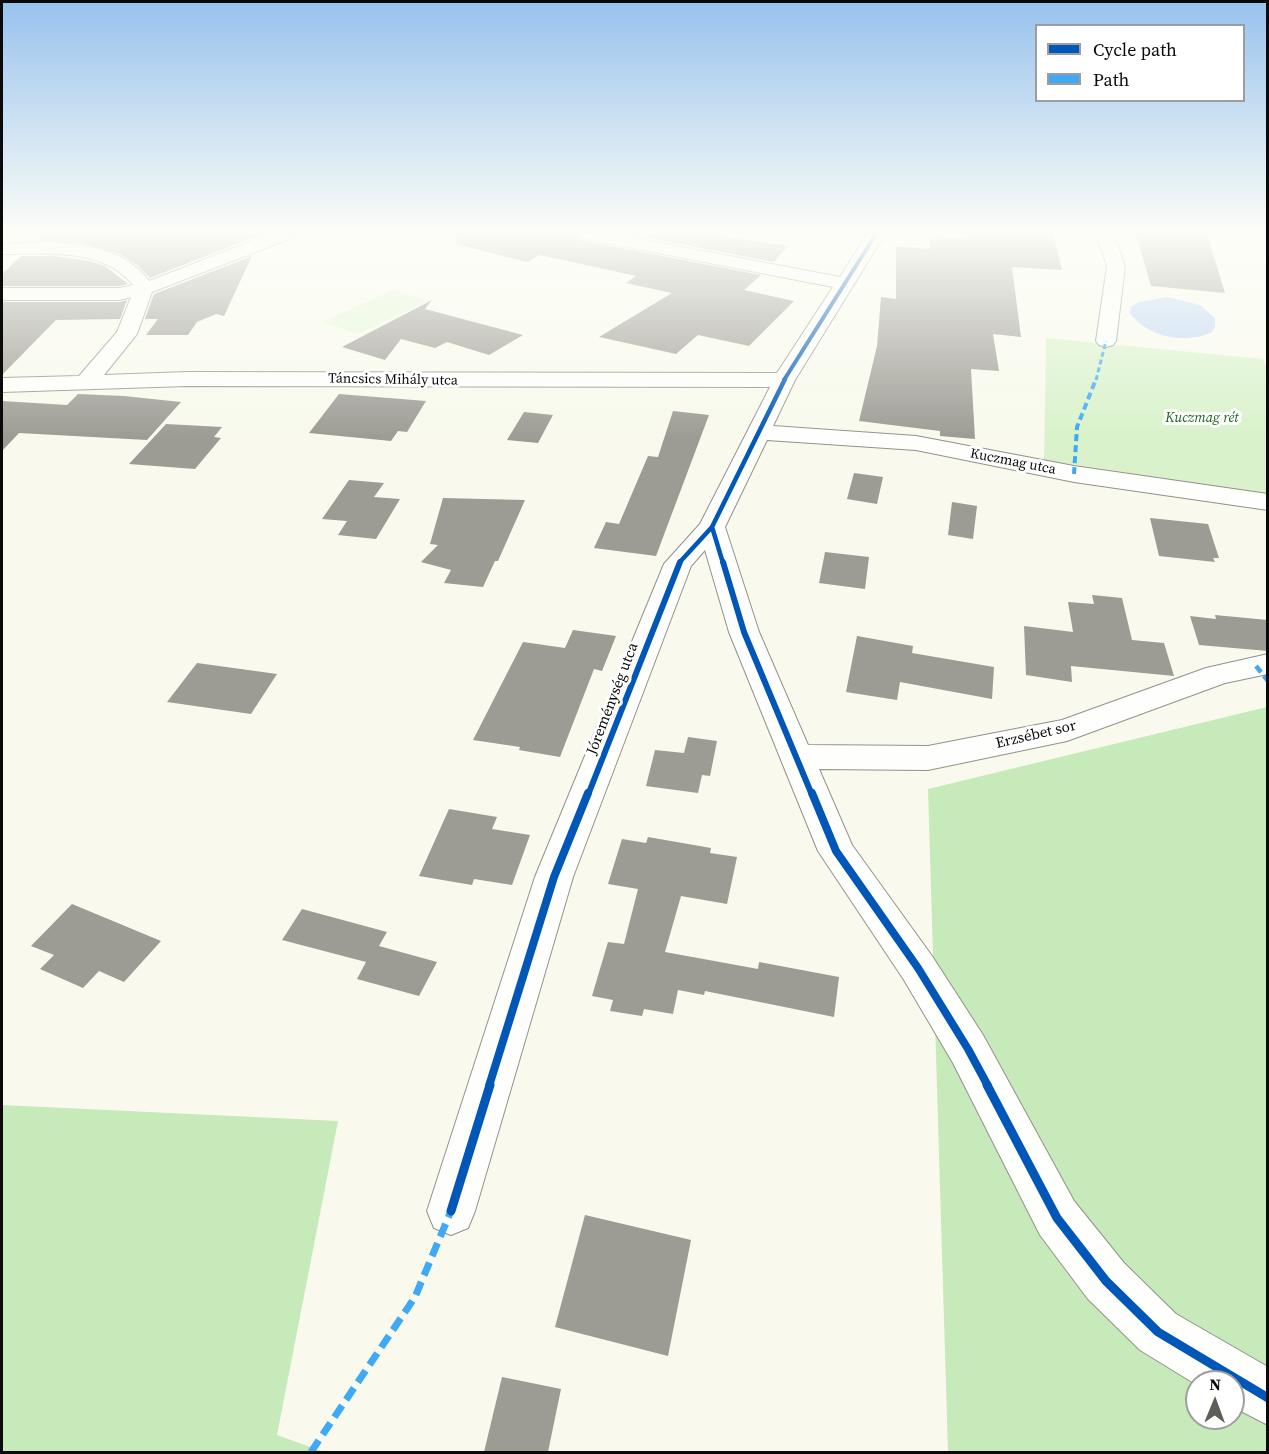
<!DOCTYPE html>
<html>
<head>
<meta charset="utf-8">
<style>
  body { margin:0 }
  #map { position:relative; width:1269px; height:1454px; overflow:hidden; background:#f9faed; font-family:"Source Serif 4",serif }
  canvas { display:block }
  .frame { position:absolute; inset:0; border:3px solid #0a0a0a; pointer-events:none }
  .legend { position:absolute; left:1035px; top:24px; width:210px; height:78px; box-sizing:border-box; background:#fff; border:2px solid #9d9d9d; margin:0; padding:8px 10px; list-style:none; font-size:18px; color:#0a0a0a }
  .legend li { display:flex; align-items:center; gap:12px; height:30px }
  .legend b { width:30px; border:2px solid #9d9d9d }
  .north { position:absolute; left:1185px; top:1370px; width:60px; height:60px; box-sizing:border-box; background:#fff; border:2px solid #9d9d9d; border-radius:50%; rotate:1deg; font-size:16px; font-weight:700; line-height:24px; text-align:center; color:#0a0a0a }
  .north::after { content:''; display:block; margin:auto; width:21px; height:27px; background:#5e5e59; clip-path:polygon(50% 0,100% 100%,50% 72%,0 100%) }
</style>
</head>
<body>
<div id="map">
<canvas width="1269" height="1454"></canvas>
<div class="frame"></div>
<ul class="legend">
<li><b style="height:8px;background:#0057b8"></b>Cycle path</li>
<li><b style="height:8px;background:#3fa9f5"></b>Path</li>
</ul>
<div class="north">N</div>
</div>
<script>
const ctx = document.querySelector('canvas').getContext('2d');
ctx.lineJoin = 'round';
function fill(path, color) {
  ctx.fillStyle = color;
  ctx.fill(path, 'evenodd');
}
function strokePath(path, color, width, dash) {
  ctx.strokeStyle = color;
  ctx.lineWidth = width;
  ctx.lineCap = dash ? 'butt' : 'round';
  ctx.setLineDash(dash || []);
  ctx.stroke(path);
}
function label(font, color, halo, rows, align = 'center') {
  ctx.font = font + ' "Source Serif 4",serif';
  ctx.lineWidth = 6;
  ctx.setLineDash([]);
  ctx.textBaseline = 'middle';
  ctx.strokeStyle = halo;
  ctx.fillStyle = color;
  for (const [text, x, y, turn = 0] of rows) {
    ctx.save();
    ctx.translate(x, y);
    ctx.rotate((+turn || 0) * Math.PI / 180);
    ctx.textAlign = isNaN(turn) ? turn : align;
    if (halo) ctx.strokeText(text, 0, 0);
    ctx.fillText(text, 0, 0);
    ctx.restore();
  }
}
fill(new Path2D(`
  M 1046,338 L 1263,359 L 1268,371 L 1267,494 L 1044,460 Z`), '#d9f2cb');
fill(new Path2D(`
  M 1267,707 L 1267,1452 L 948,1452 L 928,789 ZM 1197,1382 L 1233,1382 L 1233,1418 L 1197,1418 Z
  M 2,1105 L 338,1121 L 277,1435 L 324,1452 L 2,1452 Z`), '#c6eab9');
fill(new Path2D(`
  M 393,290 L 428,301 L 358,334 L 323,322 Z`), '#e5f6d5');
fill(new Path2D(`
  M 1167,297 L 1200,305 L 1215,318 L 1215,327 L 1212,332 C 1186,345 1147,337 1130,313 L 1131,307 L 1139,302 Z`), '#c0d6f6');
fill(new Path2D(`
  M 44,234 L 262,234 L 150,278 L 137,265 L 120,254 L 82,243 L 37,241 Z
  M 457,234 L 575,234 L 580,240 L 761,275 L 744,290 L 794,301 L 749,346 L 698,335 L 676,354 L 599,337 L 672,293 L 626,283 L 636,276 L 540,255 L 527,262 L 456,244 Z
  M 627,234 L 709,234 L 788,246 L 774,262 Z
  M 967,234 L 1053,234 L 1062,270 L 1012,267 L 1021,337 L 993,334 L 999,371 L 971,369 L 975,439 L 940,436 L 940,431 L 859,421 L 877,346 L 881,297 L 896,299 L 896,246 L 930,249 L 929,235 L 967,238 Z
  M 1136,234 L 1207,234 L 1225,293 L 1151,286 Z
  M 21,256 L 54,256 L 89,261 L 105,266 L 128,284 L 119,286 L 2,286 L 2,274 Z
  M 252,256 L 224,316 L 216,314 L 197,322 L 188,335 L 146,335 L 158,319 L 145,319 L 154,294 Z
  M 127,300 L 120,319 L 56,320 L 2,375 L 2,302 L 119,302 Z
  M 432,300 L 425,309 L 523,335 L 489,355 L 447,342 L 435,348 L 401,339 L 385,360 L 342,347 Z
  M 78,394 L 124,396 L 181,402 L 147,440 L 19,433 L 2,451 L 2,401 L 67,405 Z
  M 339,394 L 426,401 L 407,432 L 398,431 L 391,441 L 309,433 Z
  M 673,411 L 709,415 L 656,556 L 594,548 L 606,522 L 619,524 L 648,456 L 658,457 Z
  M 524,412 L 553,415 L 538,443 L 507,440 Z
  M 166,424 L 222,427 L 214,437 L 221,438 L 195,469 L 129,464 Z
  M 854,473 L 883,477 L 877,504 L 847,499 Z
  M 349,480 L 384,483 L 374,497 L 400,499 L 376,539 L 338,535 L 347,521 L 322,519 Z
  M 443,498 L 525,500 L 498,561 L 495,561 L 483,587 L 444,583 L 451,570 L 421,562 L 438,545 L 430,544 Z
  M 952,502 L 977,506 L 973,539 L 948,535 Z
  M 1150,518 L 1208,524 L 1219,558 L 1213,558 L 1215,562 L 1159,556 Z
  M 825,552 L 869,557 L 865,589 L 819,583 Z
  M 1092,595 L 1122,598 L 1132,640 L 1164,643 L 1174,676 L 1071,666 L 1072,682 L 1026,675 L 1024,626 L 1073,632 L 1068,602 L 1094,604 Z
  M 1215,615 L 1268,620 L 1268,651 L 1199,645 L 1190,616 L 1216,619 Z
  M 573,630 L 616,636 L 602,671 L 594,669 L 560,757 L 519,750 L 520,747 L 473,740 L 523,642 L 565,648 Z
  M 857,636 L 913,646 L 912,653 L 994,667 L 992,699 L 900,682 L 897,700 L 846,692 Z
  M 197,663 L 277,674 L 251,714 L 167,702 Z
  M 688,737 L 717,741 L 710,776 L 702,775 L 698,793 L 646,786 L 655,750 L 684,753 Z
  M 449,809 L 497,817 L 492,829 L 530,835 L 512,885 L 474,879 L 472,885 L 419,876 Z
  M 648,837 L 711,848 L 710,853 L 737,857 L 727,904 L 681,896 L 665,952 L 758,969 L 759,962 L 839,977 L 834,1017 L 705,991 L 704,995 L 678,990 L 673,1014 L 644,1009 L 642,1016 L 610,1011 L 613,1000 L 592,996 L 608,942 L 624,944 L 638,889 L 608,884 L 622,839 L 646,843 Z
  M 72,904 L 161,941 L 124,982 L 99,971 L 83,988 L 40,969 L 54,955 L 31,946 Z
  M 302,909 L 387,932 L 379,946 L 437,962 L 419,996 L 357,979 L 366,962 L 282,940 Z
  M 585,1215 L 691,1240 L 668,1356 L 555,1327 Z
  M 502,1377 L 561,1389 L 548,1452 L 484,1452 Z`), '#9c9b94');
const street = new Path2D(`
  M 270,234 L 295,234 L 292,238 L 152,292 L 137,334 L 104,375 L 187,372 L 777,373 L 833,287 L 586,239 L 580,238 L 577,234 L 614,234 L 840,277 L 867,234 L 885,234 L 795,380 L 773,426 L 916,436 L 1074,466 L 1268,494 L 1268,510 L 1074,482 L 916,450 L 767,440 L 725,527 L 759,632 L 808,745 L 928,746 L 1062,720 L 1206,668 L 1268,654 L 1268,674 L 1225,683 L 1067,741 L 928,770 L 819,769 L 852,845 L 932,956 L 983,1035 L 1074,1201 L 1124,1263 L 1176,1314 L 1268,1367 L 1268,1425 L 1233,1407 L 1233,1382 L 1197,1382 L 1197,1385 L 1140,1350 L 1088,1299 L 1040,1235 L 953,1063 L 904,980 L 818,851 L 729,632 L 705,550 L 691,566 L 573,877 L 475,1211 L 468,1228 L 451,1235 L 434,1228 L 427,1211 L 535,877 L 664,564 L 700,524 L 770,387 L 187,386 L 2,392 L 2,378 L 79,376 L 117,332 L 131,297 L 119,300 L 2,300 L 2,288 L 119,288 L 133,285 C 103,247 45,254 2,254 L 2,244 C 49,242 117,237 149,281 Z
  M 1096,234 L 1114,234 L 1125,266 L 1116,341 L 1113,345 L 1106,347 L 1099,345 L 1096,341 L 1107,266 Z`);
strokePath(street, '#92928c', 2);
fill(street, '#fefefc');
strokePath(new Path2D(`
  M 1096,380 L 1106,341`), '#3fa9f5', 3, [5, 3]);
strokePath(new Path2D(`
  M 1074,474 L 1077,427 L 1096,379`), '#3fa9f5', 4, [7, 4]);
strokePath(new Path2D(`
  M 1256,666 L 1268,681`), '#3fa9f5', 4.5, [8, 4.5]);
strokePath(new Path2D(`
  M 311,1452 L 415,1297 L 451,1211`), '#3fa9f5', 7, [14, 7]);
strokePath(new Path2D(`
  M 784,380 L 876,234`), '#0057b8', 4);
strokePath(new Path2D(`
  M 712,527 L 723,563
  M 679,563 L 712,527 L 785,379`), '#0057b8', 4.5);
strokePath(new Path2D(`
  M 723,562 L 744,632 L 812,795
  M 588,795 L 680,562`), '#0057b8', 6);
strokePath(new Path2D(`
  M 812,793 L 836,851 L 918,968 L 968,1049 L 988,1086
  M 489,1086 L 554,877 L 588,793`), '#0057b8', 8);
strokePath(new Path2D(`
  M 987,1085 L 1057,1218 L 1106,1281 L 1158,1332 L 1268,1398
  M 451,1211 L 490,1085`), '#0057b8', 9);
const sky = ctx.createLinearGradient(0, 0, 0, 438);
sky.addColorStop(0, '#98c2ee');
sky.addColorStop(0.53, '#fcfdf7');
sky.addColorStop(1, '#fcfdf700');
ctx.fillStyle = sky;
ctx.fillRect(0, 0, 1269, 438);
label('14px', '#0a0a0a', '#fff', [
  ["Táncsics Mihály utca",393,380,1],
  ["Kuczmag utca",1013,462,11]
]);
label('italic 14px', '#18651c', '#fff', [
  ["Kuczmag rét",1202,418]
]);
label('15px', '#0a0a0a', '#fff', [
  ["Jóreménység utca",613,699,-69],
  ["Erzsébet sor",1036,735,-13]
]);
</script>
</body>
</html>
